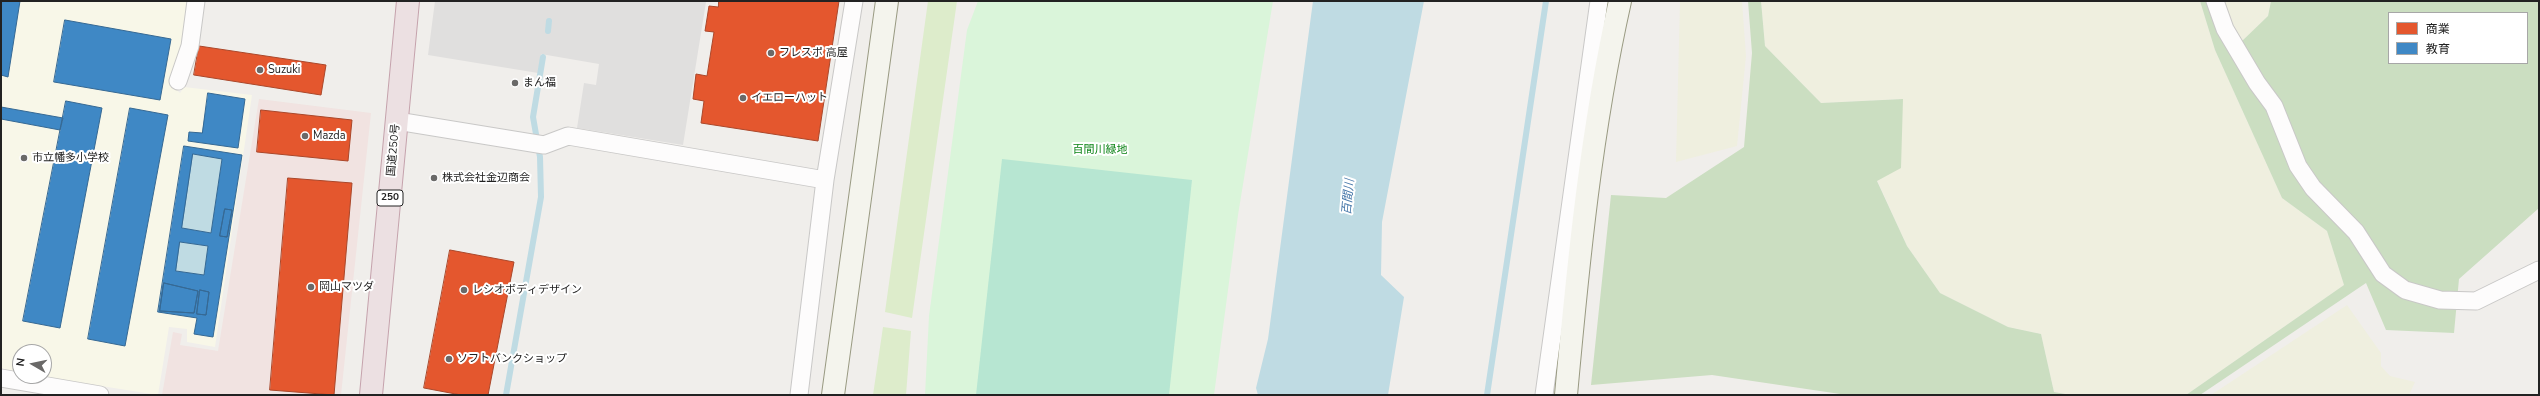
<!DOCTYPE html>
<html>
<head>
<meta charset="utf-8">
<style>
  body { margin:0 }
  #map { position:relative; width:2540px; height:396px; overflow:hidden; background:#f0eeeb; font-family:"Nunito Sans","Noto Sans JP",sans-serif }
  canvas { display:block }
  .frame { position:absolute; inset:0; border:2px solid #222; pointer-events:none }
  .legend { position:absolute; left:2388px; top:12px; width:140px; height:52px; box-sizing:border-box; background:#fff; border:1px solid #a7a7a7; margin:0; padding:5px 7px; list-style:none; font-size:12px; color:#222 }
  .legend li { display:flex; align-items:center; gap:8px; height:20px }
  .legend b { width:20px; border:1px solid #a7a7a7 }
  .north { position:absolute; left:12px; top:344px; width:40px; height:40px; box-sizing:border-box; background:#fff; border:1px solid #a7a7a7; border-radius:50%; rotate:279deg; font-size:11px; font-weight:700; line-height:16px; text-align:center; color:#222 }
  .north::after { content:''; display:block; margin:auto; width:14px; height:18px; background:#6a6968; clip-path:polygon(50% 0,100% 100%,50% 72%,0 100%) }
</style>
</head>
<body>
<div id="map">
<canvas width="2540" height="396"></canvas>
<div class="frame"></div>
<ul class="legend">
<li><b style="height:11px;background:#e4572e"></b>商業</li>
<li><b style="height:11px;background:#3f88c5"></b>教育</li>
</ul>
<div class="north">N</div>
</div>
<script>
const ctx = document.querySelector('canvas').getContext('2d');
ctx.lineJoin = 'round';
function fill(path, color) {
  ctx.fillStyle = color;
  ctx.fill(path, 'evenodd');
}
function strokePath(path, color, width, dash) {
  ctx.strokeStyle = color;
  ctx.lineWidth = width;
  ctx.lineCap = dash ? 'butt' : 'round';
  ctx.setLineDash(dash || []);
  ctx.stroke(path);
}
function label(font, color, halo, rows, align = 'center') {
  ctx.font = font + ' "Nunito Sans","Noto Sans JP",sans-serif';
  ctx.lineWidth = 4;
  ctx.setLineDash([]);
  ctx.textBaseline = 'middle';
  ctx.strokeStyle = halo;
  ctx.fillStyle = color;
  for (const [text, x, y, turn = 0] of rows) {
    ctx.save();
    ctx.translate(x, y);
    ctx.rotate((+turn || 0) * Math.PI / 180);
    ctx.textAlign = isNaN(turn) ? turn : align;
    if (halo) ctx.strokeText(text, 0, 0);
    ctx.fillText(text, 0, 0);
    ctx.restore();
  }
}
fill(new Path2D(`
  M 259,99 L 371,113 L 341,395 L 162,395 L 173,332 L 182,334 L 180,345 L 218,351 Z`), '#f1e3e1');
fill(new Path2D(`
  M 1,1 L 189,1 L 185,36 L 175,75 L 169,83 L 180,93 L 184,87 L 252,95 L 215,347 L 187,342 L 187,329 L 169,327 L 158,395 L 38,376 L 44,376 L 44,352 L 20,352 L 20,373 L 1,370 Z`), '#f8f7e8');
fill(new Path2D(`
  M 1680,1 L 1742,1 L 1746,56 L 1737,146 L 1676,162 Z
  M 1761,1 L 2200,1 L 2215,50 L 2282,198 L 2327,231 L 2344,285 L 2186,395 L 2071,395 L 2054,392 L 2041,334 L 2008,327 L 1940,293 L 1907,246 L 1877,180 L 1902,99 L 1821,103 L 1765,46 Z
  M 2221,1 L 2271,1 L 2268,16 L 2242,41 L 2227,17 Z
  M 2347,305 L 2381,353 L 2381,366 L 2390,376 L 2415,382 L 2409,395 L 2211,395 Z`), '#efefdf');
fill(new Path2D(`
  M 928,1 L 957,1 L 912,318 L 885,312 Z
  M 883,327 L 911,331 L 906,395 L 873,395 Z`), '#ddeccb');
fill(new Path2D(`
  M 1748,1 L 1761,1 L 1765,46 L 1821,103 L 1903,99 L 1901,168 L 1877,181 L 1907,246 L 1940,293 L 2008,327 L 2041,334 L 2054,392 L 2071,395 L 1847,395 L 1712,375 L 1591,385 L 1611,195 L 1666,198 L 1744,147 L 1752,53 Z
  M 2200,1 L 2221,1 L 2227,17 L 2242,41 L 2268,16 L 2271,1 L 2539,1 L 2539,208 L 2459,279 L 2454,333 L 2386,330 L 2366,283 L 2200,395 L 2186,395 L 2344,285 L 2327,231 L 2282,198 L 2215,50 ZM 2389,13 L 2527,13 L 2527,63 L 2389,63 Z`), '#cbdec1');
fill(new Path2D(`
  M 978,1 L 1273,1 L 1238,215 L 1214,395 L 925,395 L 929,316 L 967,30 Z`), '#daf5da');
fill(new Path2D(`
  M 1002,159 L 1192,180 L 1169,395 L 976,395 Z`), '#b7e6d2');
fill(new Path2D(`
  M 435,1 L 706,2 L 683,145 L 577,128 L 584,83 L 596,85 L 599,64 L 541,54 L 538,73 L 428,55 Z`), '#e0dfde');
fill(new Path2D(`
  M 1313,1 L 1424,1 L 1382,222 L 1381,275 L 1404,297 L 1388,395 L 1258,395 L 1256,388 L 1268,339 Z
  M 193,154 L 222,159 L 211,233 L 182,228 Z
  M 180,242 L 208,246 L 204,275 L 176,271 Z`), '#bfdbe3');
const shops = new Path2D(`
  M 719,1 L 839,1 L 818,141 L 701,123 L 704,101 L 693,99 L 696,74 L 707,76 L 714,32 L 705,31 L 709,6 L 718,7 Z
  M 199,46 L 326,65 L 321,95 L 194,75 Z
  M 261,110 L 352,120 L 348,161 L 257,152 Z
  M 288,178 L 352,183 L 334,395 L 270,390 Z
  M 450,250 L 514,262 L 488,395 L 461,395 L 424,388 Z`);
fill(shops, '#e4572e');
strokePath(shops, '#aa472a', 1);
const schools = new Path2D(`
  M 1,1 L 20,1 L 8,77 L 1,75 Z
  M 65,20 L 171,39 L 160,100 L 54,82 Z
  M 208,93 L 245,99 L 238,148 L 188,141 L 189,132 L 202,133 Z
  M 66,101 L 102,108 L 60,328 L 23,321 Z
  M 1,107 L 63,118 L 60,130 L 1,119 Z
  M 130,108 L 168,115 L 125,346 L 88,339 Z
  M 184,146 L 242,155 L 213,337 L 194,334 L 197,318 L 158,312 ZM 193,154 L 222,159 L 211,233 L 182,228 ZM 225,209 L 232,210 L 227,237 L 220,236 ZM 180,242 L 208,246 L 204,275 L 176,271 ZM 164,283 L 198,291 L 194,313 L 160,311 ZM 200,290 L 209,292 L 206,315 L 197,314 Z
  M 225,209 L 232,210 L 227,237 L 220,236 Z
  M 164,283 L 198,291 L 194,313 L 160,311 Z
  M 200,290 L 209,292 L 206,315 L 197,314 Z`);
fill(schools, '#3f88c5');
strokePath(schools, '#366994', 1);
strokePath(new Path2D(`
  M 548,31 L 549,21
  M 506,395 L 541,197 L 540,157 L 533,117 L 543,57
  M 1487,395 L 1546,1`), '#bfdbe3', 6);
const street = new Path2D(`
  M 2215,1 L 2225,29 L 2257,83 L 2274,106 L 2298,166 L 2313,188 L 2356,232 L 2383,274 L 2405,290 L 2440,300 L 2476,301 L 2539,270
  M 178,81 L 190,46 L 196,1
  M 397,121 L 544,145 L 568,136 L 825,180
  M 1,378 L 100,395
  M 799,395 L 825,180 L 854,1
  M 1544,395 L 1599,1`);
const secondary = new Path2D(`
  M 833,395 L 887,1
  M 1566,395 C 1578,263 1591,130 1620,1`);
const highway = new Path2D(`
  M 371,395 L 408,1`);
strokePath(street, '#c9c8c7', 19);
strokePath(secondary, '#999a82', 24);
strokePath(highway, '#c5a2ac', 24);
strokePath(street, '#fdfcfc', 17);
strokePath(secondary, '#f4f4ed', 22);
strokePath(highway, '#ece0e2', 22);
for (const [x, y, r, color] of [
  [771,53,4,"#6a6968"],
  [260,70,4,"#6a6968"],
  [515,83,4,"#6a6968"],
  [743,98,4,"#6a6968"],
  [305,136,4,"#6a6968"],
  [24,158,4,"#6a6968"],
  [434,178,4,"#6a6968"],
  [311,287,4,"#6a6968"],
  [464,290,4,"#6a6968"],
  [449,359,4,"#6a6968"]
]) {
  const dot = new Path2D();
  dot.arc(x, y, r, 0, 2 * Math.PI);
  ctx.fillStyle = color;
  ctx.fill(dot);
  strokePath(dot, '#fff', 1.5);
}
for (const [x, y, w] of [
  [390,198,26]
]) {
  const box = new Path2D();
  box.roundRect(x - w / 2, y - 8, w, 16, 3);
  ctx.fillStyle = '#fff';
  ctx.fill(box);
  strokePath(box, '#222', 1);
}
label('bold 10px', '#222', null, [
  ["250",390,198]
]);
label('11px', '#222', '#fff', [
  ["フレスポ 高屋",779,53],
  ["Suzuki",268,70],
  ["まん福",523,83],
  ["イエローハット",751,98],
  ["Mazda",313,136],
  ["市立幡多小学校",32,158],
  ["株式会社金辺商会",442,178],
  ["岡山マツダ",319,287],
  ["レシオボディデザイン",472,290],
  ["ソフトバンクショップ",457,359]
], 'left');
label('11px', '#222', '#fff', [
  ["国道250号",394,150,-85]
]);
label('11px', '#0c8416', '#fff', [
  ["百間川緑地",1100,150]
]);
label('italic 12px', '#4a7aab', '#fff', [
  ["百間川",1349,197,-85]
]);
</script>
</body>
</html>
